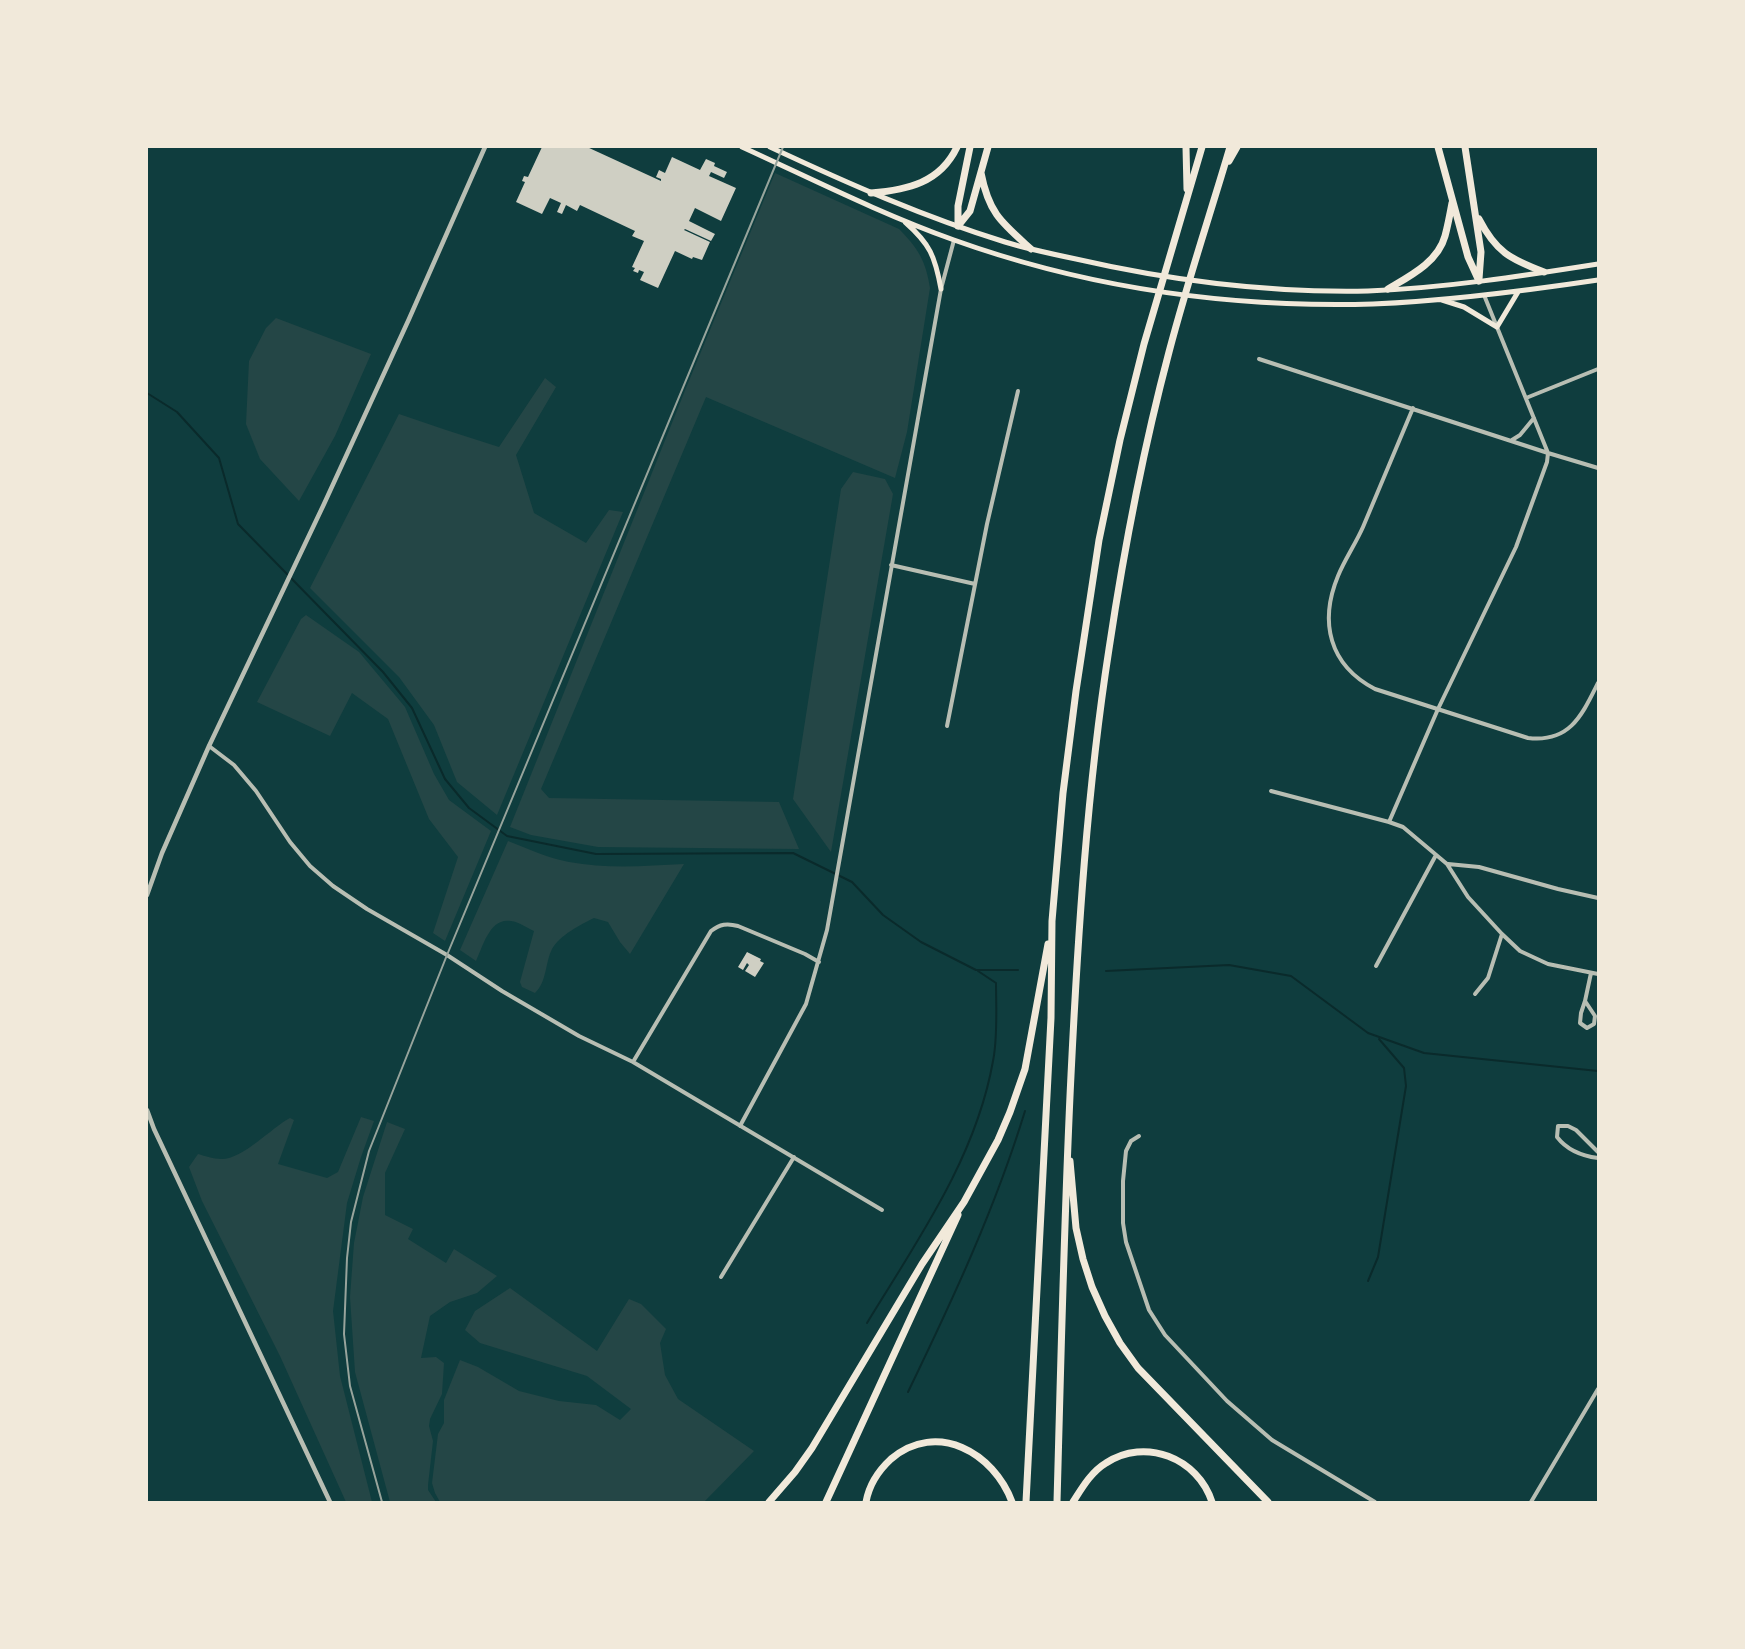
<!DOCTYPE html>
<html>
<head>
<meta charset="utf-8">
<style>
  body { margin:0 }
  #map { position:relative; width:1745px; height:1649px; overflow:hidden; background:#0f3d3e; font-family:Roboto,sans-serif }
  canvas { display:block }
  .frame { position:absolute; inset:0; border:148px solid #f1e9da; pointer-events:none }
</style>
</head>
<body>
<div id="map">
<canvas width="1745" height="1649"></canvas>
<div class="frame"></div>
</div>
<script>
const ctx = document.querySelector('canvas').getContext('2d');
ctx.lineJoin = 'round';
function fill(path, color) {
  ctx.fillStyle = color;
  ctx.fill(path, 'evenodd');
}
function strokePath(path, color, width, dash) {
  ctx.strokeStyle = color;
  ctx.lineWidth = width;
  ctx.lineCap = dash ? 'butt' : 'round';
  ctx.setLineDash(dash || []);
  ctx.stroke(path);
}
fill(new Path2D(`
  M 775,173 L 899,229 C 918,248 926,261 930,288 L 907,432 L 895,478 L 706,397 L 541,789 L 549,798 L 779,802 L 799,849 L 598,847 L 531,835 L 510,827 L 686,388 Z
  M 276,318 L 371,354 L 335,436 L 299,501 L 260,459 L 246,424 L 249,361 L 266,328 Z
  M 545,378 L 556,387 L 516,455 L 534,513 L 586,543 L 609,510 L 623,512 L 497,815 L 457,782 L 434,725 L 399,677 L 310,588 L 399,414 L 446,430 L 499,447 Z
  M 853,472 L 885,479 L 893,494 L 831,852 L 793,799 L 841,489 Z
  M 306,615 L 359,652 L 405,707 L 434,774 L 449,800 L 491,831 L 445,941 L 433,933 L 458,857 L 429,819 L 388,719 L 352,693 L 330,736 L 257,702 L 301,619 Z
  M 508,841 C 528,849 548,858 569,862 C 607,869 646,866 684,864 L 630,954 L 620,942 L 608,922 L 594,918 C 580,925 560,935 552,949 C 545,963 547,982 535,993 L 522,987 L 520,982 L 534,931 C 527,928 519,922 511,921 C 490,917 483,946 476,961 L 460,950 Z
  M 361,1117 L 374,1121 L 361,1157 L 347,1203 L 333,1311 L 340,1376 L 372,1502 L 346,1502 L 280,1356 L 202,1201 L 189,1167 L 198,1154 C 205,1156 214,1159 221,1159 C 242,1160 271,1128 290,1118 L 294,1120 L 278,1164 L 327,1178 L 338,1172 Z
  M 387,1122 L 405,1129 L 385,1173 L 385,1215 L 413,1229 L 408,1239 L 446,1263 L 454,1249 L 497,1276 L 477,1293 L 450,1302 L 430,1316 L 421,1358 L 436,1357 L 444,1363 L 442,1394 L 430,1419 L 429,1426 L 433,1441 L 428,1485 L 428,1490 L 436,1502 L 390,1502 L 355,1372 L 350,1297 L 354,1243 L 363,1197 Z
  M 510,1288 L 597,1351 L 629,1299 L 641,1304 L 666,1329 L 660,1343 L 665,1375 L 678,1399 L 754,1451 L 704,1502 L 440,1502 L 435,1493 L 432,1483 L 438,1434 L 444,1423 L 444,1400 L 460,1360 L 478,1367 L 519,1391 L 559,1401 L 596,1405 L 620,1420 L 631,1409 L 587,1376 L 480,1343 L 465,1330 L 475,1311 Z`), '#244646');
strokePath(new Path2D(`
  M 147,393 L 177,412 L 219,458 L 238,524 L 383,672 L 412,708 L 445,779 L 469,808 L 507,836 L 596,854 L 793,853 L 852,882 L 883,915 L 921,942 L 976,970 L 1018,970
  M 1106,971 L 1229,965 L 1291,976 L 1368,1033 L 1424,1053 L 1598,1071
  M 1368,1281 L 1378,1257 L 1406,1086 L 1404,1068 L 1379,1039
  M 867,1323 C 917,1241 976,1158 993,1061 C 998,1037 996,1007 996,983 L 978,971
  M 908,1392 C 952,1301 995,1209 1025,1111`), '#0a2a2b', 2);
fill(new Path2D(`
  M 542,147 L 587,147 L 661,181 L 661,179 L 656,177 L 659,170 L 665,173 L 672,157 L 700,170 L 706,159 L 715,163 L 714,166 L 727,172 L 724,178 L 711,172 L 709,176 L 736,188 L 721,221 L 695,208 L 689,221 L 715,234 L 711,241 L 685,229 L 684,230 L 710,242 L 702,260 L 693,257 L 692,259 L 675,251 L 658,288 L 640,280 L 644,272 L 639,270 L 638,273 L 633,271 L 635,268 L 632,267 L 644,241 L 632,236 L 635,231 L 580,205 L 577,211 L 566,205 L 562,214 L 557,212 L 561,203 L 550,198 L 542,214 L 516,202 L 525,182 L 522,181 L 524,176 L 528,177 Z
  M 747,952 L 761,959 L 760,961 L 764,963 L 755,977 L 745,971 L 749,965 L 747,963 L 743,970 L 738,967 Z`), '#cfcfc3');
strokePath(new Path2D(`
  M 1259,359 L 1548,453 L 1598,468
  M 1526,398 L 1598,369
  M 1413,408 C 1396,448 1380,487 1363,527 C 1356,543 1345,559 1338,576 C 1319,622 1329,665 1375,689 L 1528,738 C 1570,743 1582,715 1598,683
  M 1512,440 L 1520,435 L 1534,418
  M 891,565 L 975,584
  M 947,726 L 987,524 L 1018,391
  M 209,746 L 234,765 L 256,791 L 290,842 L 310,866 L 333,886 L 367,909 L 447,955 L 502,991 L 579,1036 L 633,1062 L 882,1210
  M 1271,791 L 1389,822 L 1403,827 L 1447,864 L 1468,897 L 1502,934 L 1520,951 L 1548,964 L 1598,974
  M 1389,822 L 1438,709 L 1516,547 L 1547,462 L 1548,453 L 1484,295
  M 1448,864 L 1479,867 L 1558,889 L 1598,898
  M 1376,966 L 1436,855
  M 1475,994 L 1488,978 L 1502,934
  M 1585,1001 L 1595,1016 L 1594,1024 L 1587,1028 L 1580,1023 L 1581,1013 Z
  M 1585,1001 L 1591,973
  M 633,1062 L 711,931 C 720,924 727,923 738,926 L 805,954 L 819,962
  M 740,1126 L 806,1004 L 827,930 L 941,289 L 954,240
  M 1139,1136 L 1131,1141 L 1126,1151 L 1123,1181 L 1123,1223 L 1126,1242 L 1149,1310 L 1165,1335 L 1227,1401 L 1272,1440 L 1375,1502
  M 1598,1152 L 1576,1130 L 1568,1126 L 1558,1126 L 1557,1137 C 1567,1150 1582,1156 1598,1158
  M 721,1277 L 794,1157
  M 1531,1502 L 1598,1389`), '#b8beb3', 4);
strokePath(new Path2D(`
  M 147,895 L 162,853 L 209,746 L 324,504 L 409,319 L 485,147
  M 147,1110 L 154,1129 L 330,1502`), '#b8beb3', 4.5);
strokePath(new Path2D(`
  M 742,147 C 812,179 881,214 954,240 C 1088,288 1231,308 1373,304 C 1448,301 1524,291 1598,280
  M 770,147 C 847,183 924,217 1005,242 C 1028,249 1052,254 1076,259 C 1172,281 1270,293 1368,291 C 1445,288 1522,276 1598,264
  M 905,222 C 930,244 935,256 941,289
  M 1442,300 L 1464,307 L 1497,327 L 1518,292`), '#f1e9da', 5);
strokePath(new Path2D(`
  M 1186,147 L 1187,189
  M 1438,147 L 1468,257 L 1479,281
  M 1465,147 L 1481,252 L 1479,279
  M 1229,161 L 1237,147
  M 981,173 C 989,214 1002,223 1031,249
  M 871,193 C 907,190 940,183 957,147
  M 1479,219 C 1496,252 1510,259 1544,272
  M 958,226 L 970,211 L 988,147
  M 958,226 L 958,206 L 970,147
  M 1388,289 C 1410,276 1438,262 1445,236 C 1448,225 1450,214 1452,203
  M 1070,1161 L 1076,1228 L 1083,1259 L 1092,1287 L 1105,1316 L 1120,1343 L 1138,1368 L 1268,1502
  M 769,1502 L 795,1472 L 812,1448 L 922,1264 L 964,1202 L 998,1140 L 1010,1112 L 1025,1069 L 1048,944
  M 826,1502 L 958,1215
  M 866,1502 C 869,1485 878,1471 891,1459 C 937,1420 994,1453 1012,1502
  M 1026,1502 L 1051,1018 L 1052,921 L 1063,793 L 1076,691 L 1099,540 L 1120,440 L 1144,344 L 1202,147
  M 1057,1502 C 1061,1359 1064,1217 1071,1075 C 1078,933 1087,790 1109,649 C 1124,549 1143,450 1169,352 C 1187,283 1210,215 1230,147
  M 1073,1502 C 1082,1488 1091,1472 1106,1463 C 1145,1437 1198,1458 1212,1502`), '#f1e9da', 7);
strokePath(new Path2D(`
  M 382,1502 L 350,1386 L 344,1334 L 347,1258 L 351,1222 L 369,1151 L 447,955 L 783,147`), '#97a49c', 2);
</script>
</body>
</html>
